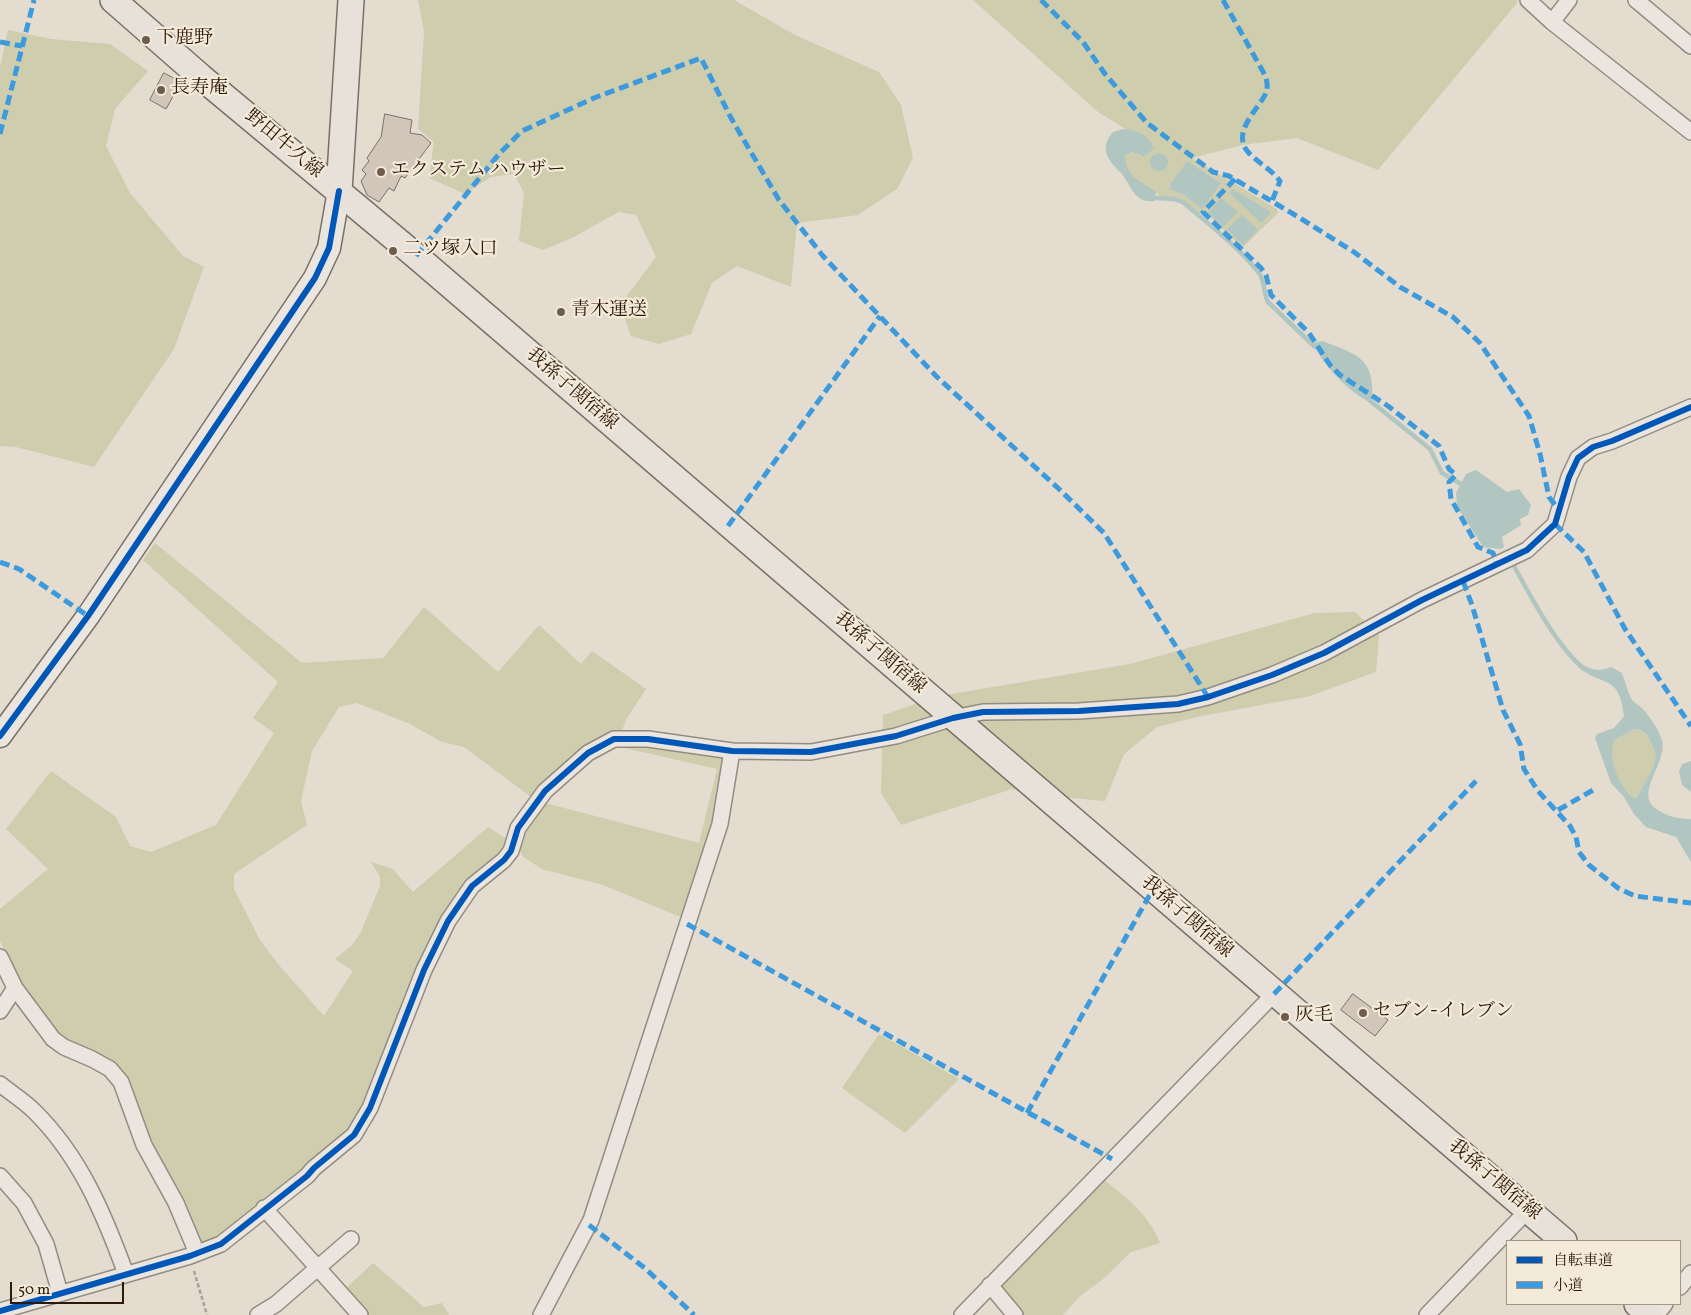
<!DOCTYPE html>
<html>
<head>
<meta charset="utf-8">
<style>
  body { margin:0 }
  #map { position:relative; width:1691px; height:1315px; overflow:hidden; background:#e4dcce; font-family:Vollkorn,"Noto Serif JP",serif }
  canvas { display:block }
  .legend { position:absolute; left:1506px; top:1240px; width:175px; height:65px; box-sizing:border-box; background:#f3ead9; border:1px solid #a49685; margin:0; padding:6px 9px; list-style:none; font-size:15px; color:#2e1808 }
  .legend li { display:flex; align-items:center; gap:10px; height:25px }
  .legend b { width:25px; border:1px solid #a49685 }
  .scale { position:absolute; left:10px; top:1282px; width:114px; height:22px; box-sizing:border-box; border:2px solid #2e1808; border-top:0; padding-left:6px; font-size:15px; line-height:18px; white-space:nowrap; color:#2e1808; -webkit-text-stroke:4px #f3ead9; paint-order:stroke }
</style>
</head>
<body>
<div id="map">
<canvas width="1691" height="1315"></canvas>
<ul class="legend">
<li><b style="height:6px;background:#0057b8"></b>自転車道</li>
<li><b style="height:6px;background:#3d9add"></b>小道</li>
</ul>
<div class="scale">50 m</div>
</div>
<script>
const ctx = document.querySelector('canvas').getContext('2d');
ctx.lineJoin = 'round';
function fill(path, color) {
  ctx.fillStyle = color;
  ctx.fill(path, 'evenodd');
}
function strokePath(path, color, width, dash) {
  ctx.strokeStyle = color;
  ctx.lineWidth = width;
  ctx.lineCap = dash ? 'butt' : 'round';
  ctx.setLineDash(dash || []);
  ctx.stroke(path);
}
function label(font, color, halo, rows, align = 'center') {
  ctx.font = font + ' Vollkorn,"Noto Serif JP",serif';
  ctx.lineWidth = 4.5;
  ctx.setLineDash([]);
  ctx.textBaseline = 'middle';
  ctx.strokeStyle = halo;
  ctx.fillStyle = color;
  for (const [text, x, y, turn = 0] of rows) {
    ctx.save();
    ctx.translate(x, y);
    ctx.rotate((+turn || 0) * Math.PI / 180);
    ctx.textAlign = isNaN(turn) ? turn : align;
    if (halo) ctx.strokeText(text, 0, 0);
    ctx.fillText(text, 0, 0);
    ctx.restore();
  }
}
fill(new Path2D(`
  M 418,0 L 734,0 L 795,35 L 879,72 L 901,105 L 913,158 L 897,189 L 858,215 L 797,223 L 791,287 L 737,266 L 712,283 L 691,334 L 659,344 L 631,336 L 620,305 L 656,257 L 636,215 L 619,212 L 572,238 L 543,250 L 519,241 L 524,193 L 514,174 L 491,177 L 465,194 L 429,178 L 434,142 L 418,129 L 424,32 Z
  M 973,0 L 1516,0 L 1518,2 L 1378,170 L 1297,138 L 1242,145 L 1192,158 L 1277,209 L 1278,213 L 1242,248 L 1202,209 L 1199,213 L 1181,198 L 1160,197 L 1154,190 L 1134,179 L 1129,173 L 1125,156 L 1132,152 L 1142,157 L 1153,146 L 1098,112 ZM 1187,161 L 1220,182 L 1221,183 L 1189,198 L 1169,186 Z
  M 8,30 L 51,39 L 110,44 L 148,71 L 115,109 L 106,146 L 130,193 L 183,256 L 204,267 L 174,349 L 94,467 L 16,447 L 0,446 L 0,67 Z
  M 155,543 L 302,663 L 383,658 L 424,607 L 498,672 L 539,625 L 581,664 L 592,651 L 646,689 L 627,718 L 620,735 L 535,800 L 464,747 L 442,742 L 410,724 L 357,703 L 339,707 L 312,751 L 301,801 L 307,825 L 234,874 L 234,889 L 260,940 L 278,964 L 324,1016 L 353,971 L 335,959 L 351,946 L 360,934 L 380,886 L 380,877 L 371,862 L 393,869 L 413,892 L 488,827 L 508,840 L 507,850 L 463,894 L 359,1122 L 303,1170 L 268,1195 L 224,1234 L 202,1243 L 199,1241 L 179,1191 L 148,1138 L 113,1062 L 57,1035 L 25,990 L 0,941 L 0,909 L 48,869 L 6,829 L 51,771 L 116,817 L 130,846 L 151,852 L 216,825 L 274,733 L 253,718 L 278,682 L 143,560 Z
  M 1355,612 L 1379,635 L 1376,672 L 1310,696 L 1197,717 L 1157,727 L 1124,754 L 1105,801 L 1038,795 L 1012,789 L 901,825 L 881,793 L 883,715 L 939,696 L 1130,664 L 1315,613 Z
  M 1633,729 L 1640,730 L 1647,736 L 1656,754 L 1654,765 L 1636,799 C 1621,794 1605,756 1614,742 C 1619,735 1628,735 1633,729 Z
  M 618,742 L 727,754 L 717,821 L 683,918 L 603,885 L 542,869 L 523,857 L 517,845 L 541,802 L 699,843 L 717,769 L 611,745 Z
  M 879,1034 L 959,1079 L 905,1133 L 842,1088 Z
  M 1100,1177 C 1125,1196 1149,1214 1160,1243 L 1131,1252 L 1102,1280 L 1080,1296 L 1063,1315 L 1021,1315 L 997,1288 Z
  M 373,1263 L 424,1307 L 442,1303 L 449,1315 L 369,1315 L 345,1289 Z`), '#cecdad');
fill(new Path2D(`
  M 1123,129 C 1136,130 1149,135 1154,148 L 1144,157 L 1132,152 L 1125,156 C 1129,182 1139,178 1156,192 L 1155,201 C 1133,204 1131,184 1121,173 C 1109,161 1098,149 1113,132 Z
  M1150 162a9 9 0 1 1 18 0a9 9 0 1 1-18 0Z
  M 1187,161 L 1221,183 L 1202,209 L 1183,194 L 1169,189 L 1171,183 Z
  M 1232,189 L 1271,212 L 1261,223 L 1230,193 Z
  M 1221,198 L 1238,212 L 1223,227 L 1208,213 Z
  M 1242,215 L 1258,230 L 1243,245 L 1227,229 Z
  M 1322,341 C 1359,355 1375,358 1372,402 C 1355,399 1319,361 1313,343 Z
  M 1476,470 L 1507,492 L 1519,489 L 1531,505 L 1528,515 L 1520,519 L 1521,525 L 1502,537 L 1504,547 L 1501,549 L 1483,547 L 1457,506 L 1456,493 L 1466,474 Z
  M 1581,664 C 1593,670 1598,672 1611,667 L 1622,673 C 1625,681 1627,690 1631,698 C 1633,703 1639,705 1642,708 C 1650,717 1659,729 1662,741 C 1668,763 1632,795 1658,810 C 1669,817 1678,819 1691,819 L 1691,862 L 1676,837 L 1646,827 L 1634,814 L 1624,797 L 1611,783 L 1595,738 L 1597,734 L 1614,728 L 1624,716 C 1619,673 1604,688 1578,667 ZM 1633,729 L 1640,730 L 1647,735 L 1656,754 L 1654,765 L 1636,799 C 1622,793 1606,758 1614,742 C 1618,735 1628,735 1633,729 Z
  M 1691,761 L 1691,792 L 1682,785 L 1679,772 L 1682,764 Z`), '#b1c5c1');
strokePath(new Path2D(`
  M 1156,198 L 1174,199 L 1183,202 C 1208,224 1238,246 1259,273 C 1265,281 1263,293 1268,302 L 1315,347
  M 1368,399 L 1430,449 L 1442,473 L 1461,484 L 1464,489
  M 1514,566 C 1531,597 1556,645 1583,668`), '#b1c5c1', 4.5);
const building = new Path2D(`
  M 164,73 L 181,82 L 166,109 L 150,100 Z
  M 385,114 L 412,120 L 410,133 L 422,135 L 431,143 L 405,178 L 401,176 L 394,191 L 389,188 L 379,202 L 367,195 L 361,181 L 366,174 L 362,170 L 369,161 L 367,158 L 381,137 Z
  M 1353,994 L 1388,1020 L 1375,1036 L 1341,1010 Z`);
fill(building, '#d2c5b9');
strokePath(building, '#797168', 1);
const street = new Path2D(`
  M 1528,0 L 1552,22 L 1691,132
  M 1636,0 L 1691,46
  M 1552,22 L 1569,0
  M 0,957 L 15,988 L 53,1039 L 64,1047 L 92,1059 L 110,1069 L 121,1082 L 144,1145 L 176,1203 L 197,1253
  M 0,1011 L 15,988
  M 0,1084 C 11,1093 24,1101 34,1111 C 80,1156 104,1214 126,1274
  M 0,1176 L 24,1203 L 46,1244 L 60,1293
  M 264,1208 L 360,1315
  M 990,1285 L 1015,1315
  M 1680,1287 L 1691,1273
  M 0,1311 L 190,1256 L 221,1244 L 307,1176 L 314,1168 L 354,1135 L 370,1108 L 424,970 L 448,921 L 472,886 L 504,860 L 511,851 L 518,828 L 545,791 L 588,753 L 614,739 L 648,739 L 732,751 L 811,752 L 896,736 L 953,718 L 983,712 L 1079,711 L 1178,704 L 1208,697 L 1272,675 L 1324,653 L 1422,600 L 1527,550 L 1555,524 L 1569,477 L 1578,458 L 1593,447 L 1612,441 L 1691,407
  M 258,1315 L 276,1304 L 351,1239
  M 541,1315 L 591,1220 L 720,824 L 732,751
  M 962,1315 L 1274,994
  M 1427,1315 L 1528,1210
  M 1656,1315 L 1665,1304`);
const secondary = new Path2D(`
  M 0,736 L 88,616 L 315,278 L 329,248 L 339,191`);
const primary = new Path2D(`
  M 113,0 L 201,77 L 416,256 L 1564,1241
  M 339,191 L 351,0
  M 1637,1304 L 1650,1315`);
strokePath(street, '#938c82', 18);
strokePath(secondary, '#797168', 25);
strokePath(primary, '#797168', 28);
strokePath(new Path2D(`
  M 194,1271 L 207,1315`), '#a5a098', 2.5, [4, 2.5]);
strokePath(street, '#eae5de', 15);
strokePath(secondary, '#eae5de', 22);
strokePath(primary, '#e7e1d9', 25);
strokePath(new Path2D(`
  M 1041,0 L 1083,42 L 1105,74 L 1147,123 L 1213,172 L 1229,176 L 1300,218 L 1354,252 L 1400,287 L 1453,317 L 1480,343 L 1529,416 L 1540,454 L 1549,497 L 1559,510
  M 1223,0 L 1266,77 C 1267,82 1268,88 1266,93 C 1258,110 1231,132 1248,152 C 1258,163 1271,169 1280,181 L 1272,201
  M 0,42 L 22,46
  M 0,134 L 34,0
  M 1235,179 L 1203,212 L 1261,268 L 1266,275 L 1271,295 L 1309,333 L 1330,365 L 1340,375 L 1388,406 L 1439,446 L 1449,469 L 1456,475 L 1449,482 L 1451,499 L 1478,547 L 1493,553 L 1497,565
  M 416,256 L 499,154 L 522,131 L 594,98 L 701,58 L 731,118 L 779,200 L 823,256 L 937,377 L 1059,489 L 1104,533 L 1208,697
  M 1555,524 L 1584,552 L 1625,629 L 1691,726
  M 728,526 L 880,316
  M 0,562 L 19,569 L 88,616
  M 1463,581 L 1472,605 L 1503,710 L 1520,744 L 1524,769 L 1538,791 L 1570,826 L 1576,837 L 1579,852 L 1589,865 L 1618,888 L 1635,896 L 1691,903
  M 1558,810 L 1595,789
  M 687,924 L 1112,1159
  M 1274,994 L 1476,781
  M 1027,1113 L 1153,889
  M 589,1225 L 646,1269 L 694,1315`), '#3d9add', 5, [10, 5]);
strokePath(new Path2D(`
  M 0,736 L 88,616 L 315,278 L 329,248 L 339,191
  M 0,1311 L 190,1256 L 221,1244 L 307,1176 L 314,1168 L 354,1135 L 370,1108 L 424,970 L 448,921 L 472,886 L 504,860 L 511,851 L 518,828 L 545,791 L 588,753 L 614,739 L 648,739 L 732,751 L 811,752 L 896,736 L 953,718 L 983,712 L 1079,711 L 1178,704 L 1208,697 L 1272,675 L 1324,653 L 1422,600 L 1527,550 L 1555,524 L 1569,477 L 1578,458 L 1593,447 L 1612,441 L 1691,407`), '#0057b8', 6);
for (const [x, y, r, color] of [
  [146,40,5,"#6e5d4d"],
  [161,90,5,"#6e5d4d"],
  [381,172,5,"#6e5d4d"],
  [393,251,5,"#6e5d4d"],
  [561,312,5,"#6e5d4d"],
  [1363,1013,5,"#6e5d4d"],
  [1285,1017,5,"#6e5d4d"]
]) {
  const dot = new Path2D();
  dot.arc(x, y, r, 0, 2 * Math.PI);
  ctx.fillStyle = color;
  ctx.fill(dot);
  strokePath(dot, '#f3ead9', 2);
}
label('19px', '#2e1808', '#f3ead9', [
  ["下鹿野",156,40],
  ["長寿庵",171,90],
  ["エクステム ハウザー",391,172],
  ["二ツ塚入口",403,251],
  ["青木運送",571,312],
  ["セブン-イレブン",1373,1013],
  ["灰毛",1295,1017]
], 'left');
label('19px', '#2e1808', '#f3ead9', [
  ["野田牛久線",283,145,40],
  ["我孫子関宿線",571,390,41],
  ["我孫子関宿線",879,654,41],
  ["我孫子関宿線",1186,918,41],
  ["我孫子関宿線",1494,1181,40]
]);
</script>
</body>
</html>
